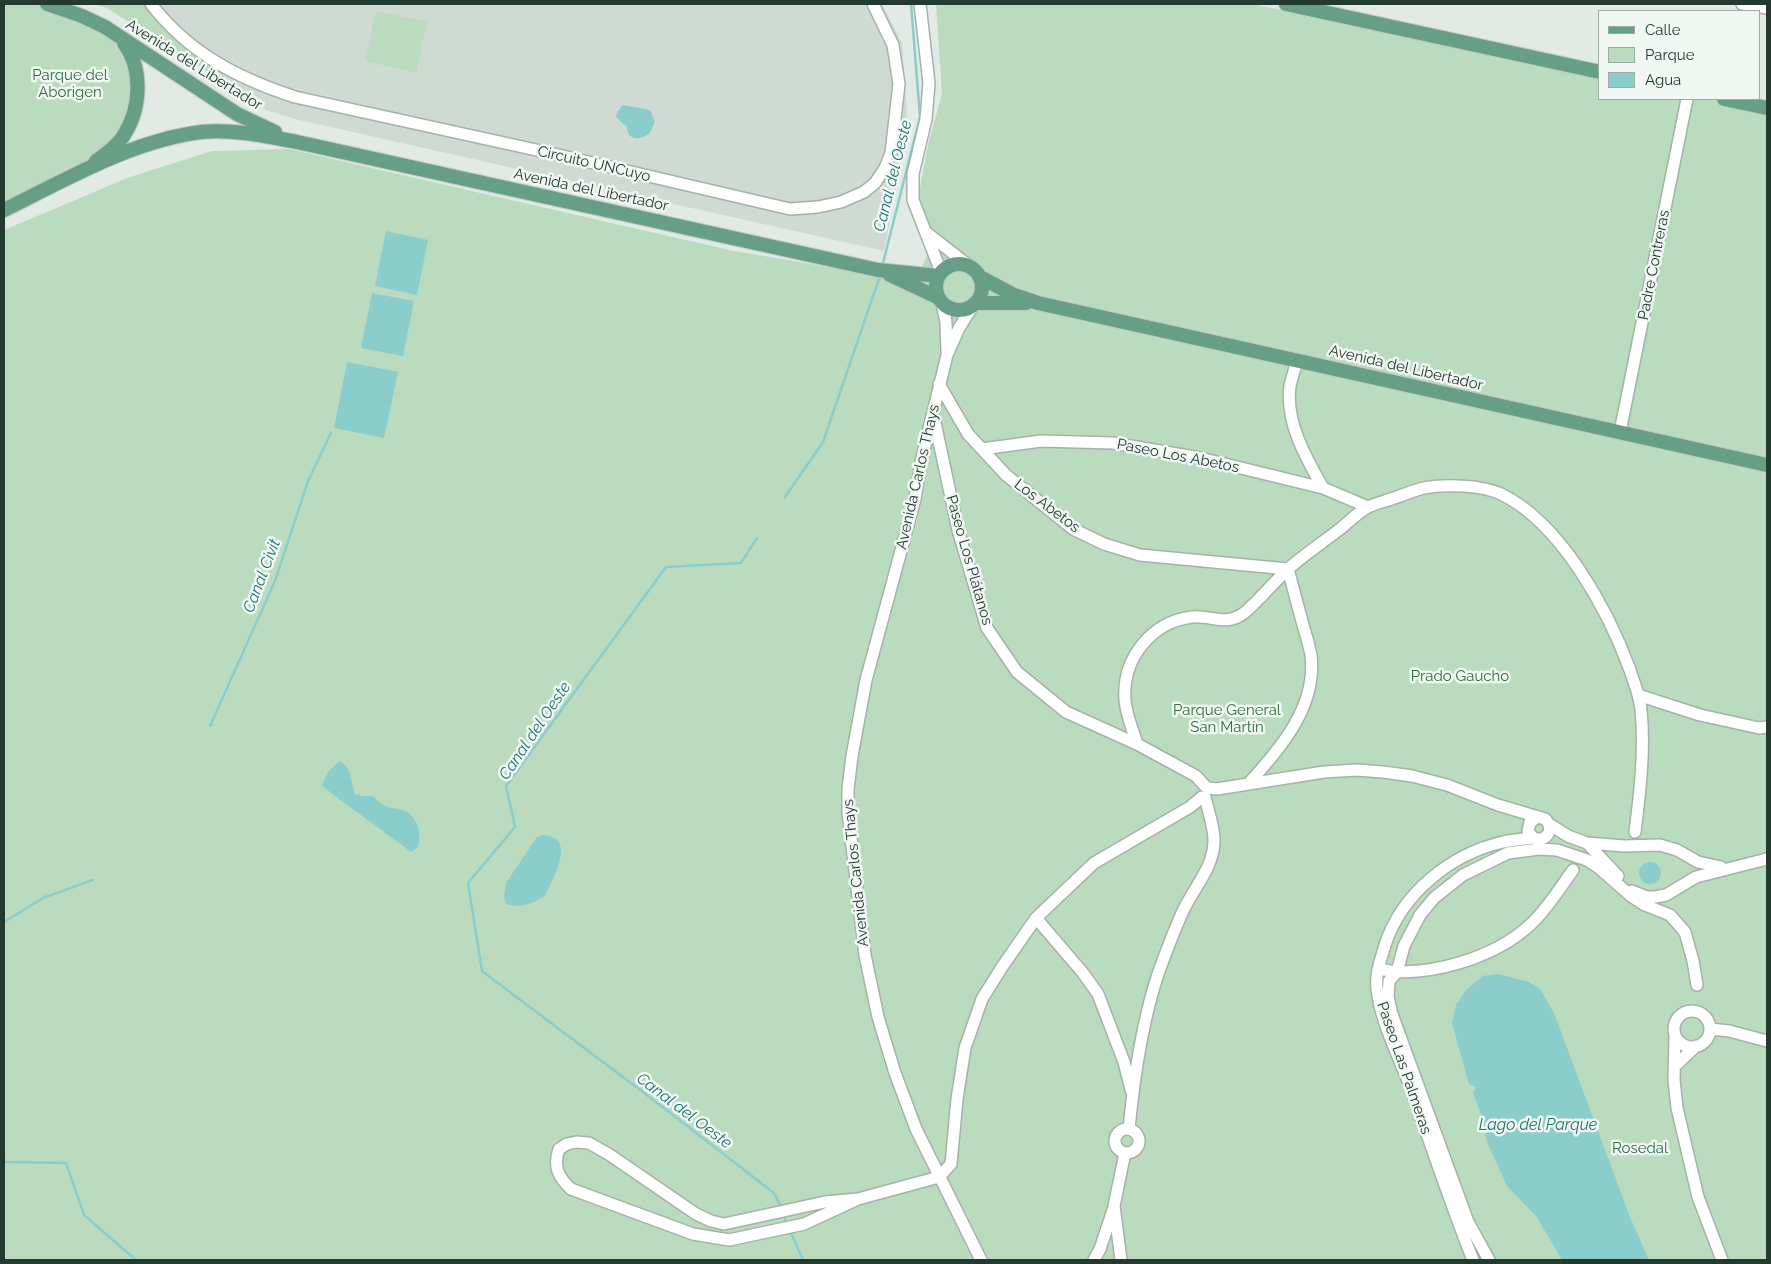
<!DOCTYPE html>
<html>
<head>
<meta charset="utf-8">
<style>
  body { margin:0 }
  #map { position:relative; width:1771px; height:1264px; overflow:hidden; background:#e1eae4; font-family:Raleway,sans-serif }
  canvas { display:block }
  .frame { position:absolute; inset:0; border:5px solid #223a2f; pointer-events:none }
  .legend { position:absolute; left:1598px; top:10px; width:162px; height:90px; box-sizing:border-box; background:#f1f7f3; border:1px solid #9eaba5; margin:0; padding:6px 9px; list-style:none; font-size:15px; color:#223a2f }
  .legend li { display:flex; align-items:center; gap:10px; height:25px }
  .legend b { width:25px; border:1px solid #9eaba5 }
</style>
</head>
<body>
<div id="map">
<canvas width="1771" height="1264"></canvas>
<div class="frame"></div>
<ul class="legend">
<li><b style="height:6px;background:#679e86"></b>Calle</li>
<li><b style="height:14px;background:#badbbd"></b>Parque</li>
<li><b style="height:14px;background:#8bcdcb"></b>Agua</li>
</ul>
</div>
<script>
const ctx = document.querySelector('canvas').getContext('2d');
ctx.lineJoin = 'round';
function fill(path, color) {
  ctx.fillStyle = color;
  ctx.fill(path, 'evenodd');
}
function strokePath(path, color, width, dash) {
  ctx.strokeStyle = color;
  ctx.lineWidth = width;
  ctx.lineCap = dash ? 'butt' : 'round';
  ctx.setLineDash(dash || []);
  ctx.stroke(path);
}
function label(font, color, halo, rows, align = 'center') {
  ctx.font = font + ' Raleway,sans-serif';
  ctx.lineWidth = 5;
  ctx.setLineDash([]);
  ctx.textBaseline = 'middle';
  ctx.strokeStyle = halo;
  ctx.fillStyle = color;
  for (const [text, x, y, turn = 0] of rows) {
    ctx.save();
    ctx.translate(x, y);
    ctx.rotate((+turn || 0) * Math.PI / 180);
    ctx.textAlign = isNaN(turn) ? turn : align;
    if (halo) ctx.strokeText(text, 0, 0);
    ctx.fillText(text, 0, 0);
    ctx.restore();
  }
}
fill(new Path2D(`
  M 96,4 L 882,4 L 902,43 L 907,114 L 896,190 L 884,251 L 299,120 L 266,110 L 166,45 L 107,8 Z`), '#cfdad3');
fill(new Path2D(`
  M 4,4 L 47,4 L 82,16 L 128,49 L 135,107 L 112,147 L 4,210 Z
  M 96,4 L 144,4 C 167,28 189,49 216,69 L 216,77 L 107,8 Z
  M 936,4 L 1252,4 L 1600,76 L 1600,99 L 1708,99 L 1767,112 L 1767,1260 L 4,1260 L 4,230 L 130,177 L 212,151 L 289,149 L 729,250 L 887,277 L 917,277 L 930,250 L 918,199 L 928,145 L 942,94 Z
  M 376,11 L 427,22 L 416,73 L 365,61 Z`), '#badbbd');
fill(new Path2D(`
  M 623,105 L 650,110 L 655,122 L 649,134 C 640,140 627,141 627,127 L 616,117 L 618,111 Z
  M 386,231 L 428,240 L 417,295 L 375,286 Z
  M 372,293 L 414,301 L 403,356 L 361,348 Z
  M 347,362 L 398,372 L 384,438 L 334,428 Z
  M 340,761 C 353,769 350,781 355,794 L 363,796 L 373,796 C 376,799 380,804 385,806 C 392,809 400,808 407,812 C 419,819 421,836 418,847 L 411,852 L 322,786 C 326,775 329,768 340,761 Z
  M 543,835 C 578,837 553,878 545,896 C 532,903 522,909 506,904 L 504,896 L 506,883 L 537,837 Z
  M1639 873a11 11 0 1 1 22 0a11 11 0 1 1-22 0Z
  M 1498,974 L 1529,982 L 1540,989 L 1554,1013 L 1630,1217 L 1649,1260 L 1562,1260 L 1536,1216 L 1507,1186 L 1487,1142 L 1482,1117 L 1473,1093 L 1476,1087 L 1469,1084 L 1452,1023 L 1456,1005 L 1466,990 L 1483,976 Z`), '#8bcdcb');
strokePath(new Path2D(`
  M 883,263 L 920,117 L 911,4
  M 785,497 L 823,442 L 880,276
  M 757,538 L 741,563 L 666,567 L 506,786 L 515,827 L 468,883 L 482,971 L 656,1102 L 774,1193 L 780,1205
  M 210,726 L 275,581 L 308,481 L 331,433
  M 4,922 L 43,898 L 93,880
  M 4,1159 L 6,1162 L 66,1163 L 84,1215 L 136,1260
  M 785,1217 L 786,1222
  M 791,1233 L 803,1260`), '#8bcdcb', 2.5);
const minor = new Path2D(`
  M 151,4 C 189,53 237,78 295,97 L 550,153 L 790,209 L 818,207 L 841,202 L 864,192 L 875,183 L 885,168 L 891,153 L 899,84 L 893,45 L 873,4
  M 920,4 L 929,83 L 926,119 L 913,174 L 913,200 L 941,272
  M 1742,4 L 1767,8
  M 927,233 L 968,265
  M 942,303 L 946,322 L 947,351
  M 973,306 L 959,328 L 947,355 L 921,462 L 915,499 L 866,680 L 852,756 L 848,789 L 848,813 L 865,955 L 878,1017 L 895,1073 L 916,1129 L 981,1260
  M 1297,360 C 1295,369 1292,377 1290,386 C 1285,422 1306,458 1323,488
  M 939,384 L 968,434 L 1006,475 L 1073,529 L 1104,544 L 1140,555 L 1288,569
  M 934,418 L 958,530 L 987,628 L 1017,672 L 1066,712 L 1137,744 L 1196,776 L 1205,786
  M 1620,432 L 1687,99
  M 982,449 L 1041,441 L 1113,443 L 1200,458 L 1323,488 L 1368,507
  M 1638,695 L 1700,715 L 1759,728 L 1767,727
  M 1137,744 C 1133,730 1126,715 1125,700 C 1122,659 1151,622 1192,617 C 1212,615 1225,627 1244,613 C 1259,601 1272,584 1286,571 C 1302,556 1322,543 1340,529 C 1349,522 1358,512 1368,507 C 1376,503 1386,501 1394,498 C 1404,495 1414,490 1424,488 C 1445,484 1482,485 1501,494 C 1561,523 1608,610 1630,670 C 1634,683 1640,696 1641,710 C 1645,750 1640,792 1635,832
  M 1250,782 C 1282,746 1317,706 1311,655 C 1309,645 1306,634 1303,625 C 1298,606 1293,587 1288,569
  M 1208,788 L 1217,789 L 1324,772 L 1357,770 L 1383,772 L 1412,776 L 1447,785 L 1498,805 L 1545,819 C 1555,829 1547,843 1533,838 L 1528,831 L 1530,822 L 1538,817
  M 1549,824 L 1568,836 L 1587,843 L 1624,846 L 1660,845 L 1677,850 L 1698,862 L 1721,867
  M 1587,843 L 1618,876
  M 1632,891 L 1647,897 L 1655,897 L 1666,895 L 1696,877 L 1767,859
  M 1036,918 L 1083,973 L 1098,994 L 1124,1062 L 1131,1090
  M 1378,969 C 1426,979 1495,958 1531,924 C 1547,909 1560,888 1573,870
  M1674 1029a18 18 0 1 1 36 0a18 18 0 1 1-36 0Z
  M 1710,1029 L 1729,1031 L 1767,1041
  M 1675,1036 L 1674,1080 L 1677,1108 L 1698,1197 L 1722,1260
  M 1674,1067 L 1696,1046
  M1115 1141a12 12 0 1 1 24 0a12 12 0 1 1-24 0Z
  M 1129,1129 C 1134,1076 1142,1021 1159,971 C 1167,950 1175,927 1185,907 C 1196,885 1215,865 1214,838 C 1213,824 1208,810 1205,797
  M 858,1199 L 825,1202 L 724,1224 L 711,1221 L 696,1214 L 610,1155 L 589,1143 L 576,1142 L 567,1144 L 559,1149 C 553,1166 558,1177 571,1189 L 693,1234 L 729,1240 L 804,1224 L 858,1199 L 939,1177 L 951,1164 L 957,1099 L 965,1048 L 982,999 L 1002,967 L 1036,918 L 1094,863 L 1190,807 L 1202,797
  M 1094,1260 L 1100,1249 L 1113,1210
  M 1121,1260 L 1114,1206 L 1125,1153
  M 1473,1260 C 1450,1203 1431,1144 1410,1086 C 1398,1054 1381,1023 1377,989 C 1375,974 1381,959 1385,945 C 1402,893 1451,854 1503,842 C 1513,840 1523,839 1533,838
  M 1489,1260 L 1468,1222 L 1405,1050 L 1392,1014 L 1388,997 L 1389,981 L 1397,972 L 1404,946 L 1420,915 L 1434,898 L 1463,875 L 1508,853 L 1539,849 L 1557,850 L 1587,860 L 1598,867 L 1631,896 L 1645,905 L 1670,915 L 1685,932 L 1693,961 L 1697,985`);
const major = new Path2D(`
  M 47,4 L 82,16 L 105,27 L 237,114 L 275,132
  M 1286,4 L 1600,72
  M 1724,99 L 1767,108
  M 96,161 C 106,154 118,145 124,135 C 141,108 143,69 124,43
  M 4,210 C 65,180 133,140 202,132 C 234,129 265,136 297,142 L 878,270 L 939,276
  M936 287a23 23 0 1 1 46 0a23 23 0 1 1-46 0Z
  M 890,275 L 939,298
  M 980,277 L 1014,295 L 1038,303 L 1767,465
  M 976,303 L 1026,303`);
strokePath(minor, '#a4b2aa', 14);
strokePath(major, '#c1c8c5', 16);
strokePath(minor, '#fff', 11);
strokePath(major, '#679e86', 14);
label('15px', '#223a2f', '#f1f7f3', [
  ["Avenida del Libertador",194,65,32],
  ["Circuito UNCuyo",594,164,13],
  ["Avenida del Libertador",591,190,12],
  ["Padre Contreras",1654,265,-79],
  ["Avenida del Libertador",1406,368,13],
  ["Paseo Los Abetos",1178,456,11],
  ["Avenida Carlos Thays",918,477,-77],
  ["Los Abetos",1047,506,37],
  ["Paseo Los Plátanos",969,560,74],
  ["Avenida Carlos Thays",856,873,-96],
  ["Paseo Las Palmeras",1404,1068,71]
]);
label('15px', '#2f6f3c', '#f1f7f3', [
  ["Parque del",70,75],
  ["Aborigen",70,92],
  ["Prado Gaucho",1460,676],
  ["Parque General",1227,710],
  ["San Martín",1227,727],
  ["Rosedal",1640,1148]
]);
label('italic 16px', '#207271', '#f1f7f3', [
  ["Canal del Oeste",893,176,-76],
  ["Canal Civit",262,576,-69],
  ["Canal del Oeste",535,731,-56],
  ["Canal del Oeste",684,1111,37],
  ["Lago del Parque",1538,1125]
]);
</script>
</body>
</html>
